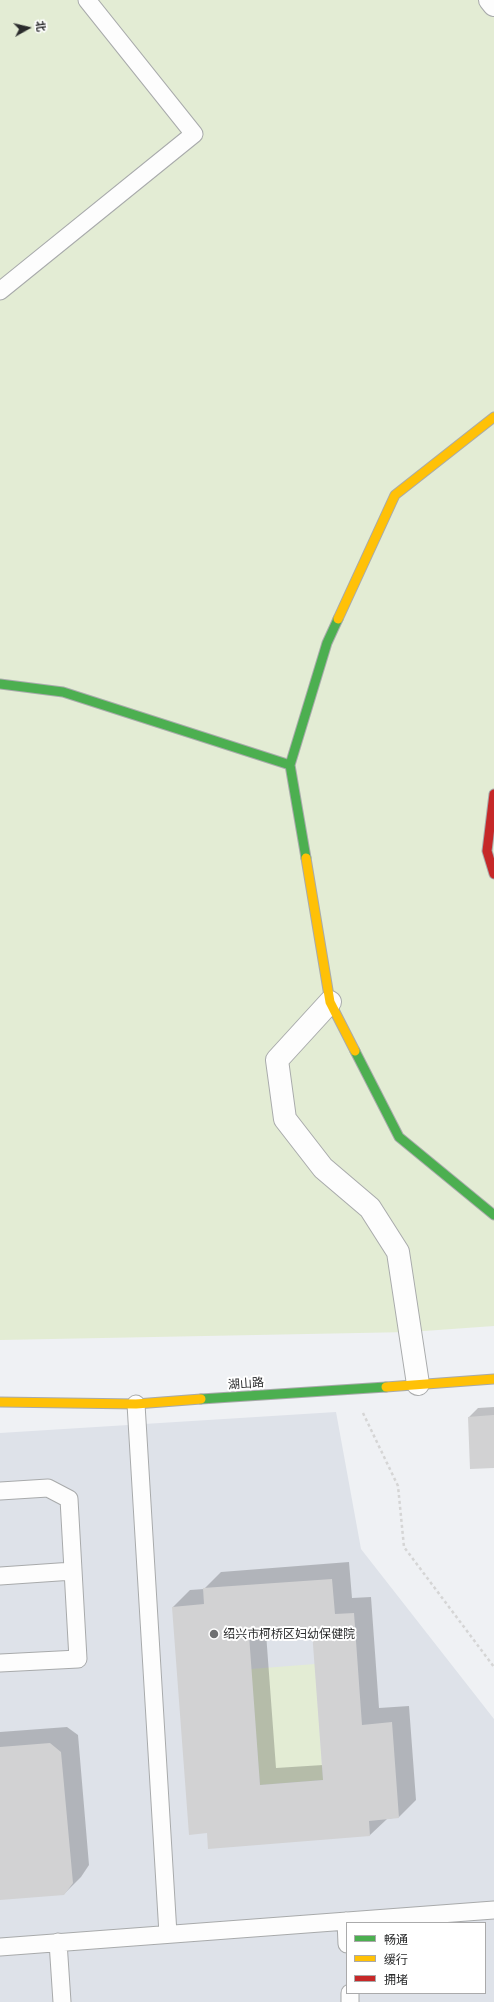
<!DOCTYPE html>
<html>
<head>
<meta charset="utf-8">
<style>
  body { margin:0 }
  #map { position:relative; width:494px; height:2002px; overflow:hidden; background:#eff1f4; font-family:"Work Sans","Noto Sans SC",sans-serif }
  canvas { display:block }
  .legend { position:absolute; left:346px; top:1922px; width:140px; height:72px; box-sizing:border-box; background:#fff; border:1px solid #aaaaab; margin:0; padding:5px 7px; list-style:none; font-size:12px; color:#2a2b2c }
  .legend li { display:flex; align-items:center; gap:8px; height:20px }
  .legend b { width:20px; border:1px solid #aaaaab }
  .north { position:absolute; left:8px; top:8px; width:40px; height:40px; -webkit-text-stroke:3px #fff; paint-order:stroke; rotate:82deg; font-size:11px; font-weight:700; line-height:16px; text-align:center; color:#2a2b2c }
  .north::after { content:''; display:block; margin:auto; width:14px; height:18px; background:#2a2b2c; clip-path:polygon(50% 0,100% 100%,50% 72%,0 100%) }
</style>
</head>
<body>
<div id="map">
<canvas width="494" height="2002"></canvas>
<ul class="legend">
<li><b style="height:5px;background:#4caf50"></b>畅通</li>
<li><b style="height:5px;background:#ffc107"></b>缓行</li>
<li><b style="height:5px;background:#c62828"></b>拥堵</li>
</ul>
<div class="north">北</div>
</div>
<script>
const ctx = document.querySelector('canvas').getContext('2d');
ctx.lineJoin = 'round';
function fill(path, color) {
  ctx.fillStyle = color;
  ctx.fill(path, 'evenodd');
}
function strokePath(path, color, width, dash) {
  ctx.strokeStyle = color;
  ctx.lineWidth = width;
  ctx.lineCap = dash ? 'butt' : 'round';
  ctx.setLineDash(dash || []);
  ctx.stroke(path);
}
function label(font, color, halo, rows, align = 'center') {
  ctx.font = font + ' "Work Sans","Noto Sans SC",sans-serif';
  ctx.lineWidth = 4;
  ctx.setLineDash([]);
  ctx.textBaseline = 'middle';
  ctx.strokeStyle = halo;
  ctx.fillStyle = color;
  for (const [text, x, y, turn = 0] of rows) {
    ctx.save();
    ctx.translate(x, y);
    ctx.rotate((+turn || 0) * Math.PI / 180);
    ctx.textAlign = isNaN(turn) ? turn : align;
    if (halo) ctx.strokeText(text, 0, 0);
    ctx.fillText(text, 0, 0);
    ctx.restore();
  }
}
fill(new Path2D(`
  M 336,1412 L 361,1549 L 494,1719 L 494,2002 L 0,2002 L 0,1433 ZM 347,1923 L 485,1923 L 485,1993 L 347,1993 Z`), '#dee2e9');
fill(new Path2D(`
  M 0,0 L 494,0 L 494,1326 L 410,1332 L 0,1340 Z
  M 315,1664 L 323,1780 L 260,1785 L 251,1669 Z`), '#e3ecd4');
fill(new Path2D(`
  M 494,1407 L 494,1467 L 469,1417 L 478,1408 Z
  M 349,1562 L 352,1598 L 371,1597 L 379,1708 L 409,1706 L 416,1800 L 399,1817 L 387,1819 L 370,1835 L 208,1832 L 173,1607 L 190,1590 L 204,1589 L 221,1572 ZM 313,1630 L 323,1765 L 276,1768 L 266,1633 Z
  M 67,1727 L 78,1735 L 89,1865 L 81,1877 L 64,1894 L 0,1899 L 0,1732 Z`), '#0003');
fill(new Path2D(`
  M 494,1415 L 494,1468 L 470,1469 L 468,1417 Z
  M 332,1579 L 335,1614 L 354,1613 L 362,1725 L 392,1722 L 399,1818 L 369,1821 L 370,1836 L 208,1849 L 207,1833 L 189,1835 L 172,1607 L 204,1604 L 203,1588 ZM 312,1631 L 323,1780 L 260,1785 L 249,1635 Z
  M 50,1743 L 61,1752 L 73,1883 L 64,1895 L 0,1900 L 0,1747 Z`), '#d2d2d3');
const lane = new Path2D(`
  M 0,291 L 194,134 L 87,0
  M 136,1404 L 168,1934
  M 0,1491 L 48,1488 L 69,1499 L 78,1659 L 0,1663
  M 0,1576 L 73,1571
  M 346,1921 L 347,1944
  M 58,1942 L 62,2002
  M 0,1947 L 494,1910
  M 350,1993 L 350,2002`);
const street = new Path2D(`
  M 490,0 L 494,5
  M 330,1002 L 277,1060 L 285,1119 L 323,1168 L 370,1208 L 398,1252 L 418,1384`);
const fast = new Path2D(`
  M 0,684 L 63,692 L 290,765
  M 306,858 L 290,765 L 327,643 L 338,619
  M 355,1051 L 399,1137 L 494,1215
  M 201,1399 L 386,1387`);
const slow = new Path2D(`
  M 338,619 L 395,495 L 494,417
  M 306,858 L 330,1002 L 355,1051
  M 386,1387 L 494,1379
  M 0,1402 L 136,1404 L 201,1399`);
const jam = new Path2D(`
  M 494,794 L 487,851 L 494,874`);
strokePath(lane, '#a8aaab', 19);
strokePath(street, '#a8aaab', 24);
strokePath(fast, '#a8aaab', 11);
strokePath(slow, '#a8aaab', 11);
strokePath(jam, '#a8aaab', 11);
strokePath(new Path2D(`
  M 363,1413 L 398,1486 L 404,1547 L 494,1667`), '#d5d5d5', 2.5, [3, 3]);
strokePath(lane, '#fdfdfd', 17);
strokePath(street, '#fdfdfd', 22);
strokePath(fast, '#4caf50', 9);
strokePath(slow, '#ffc107', 9);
strokePath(jam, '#c62828', 9);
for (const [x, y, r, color] of [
  [214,1634,5,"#6f7072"]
]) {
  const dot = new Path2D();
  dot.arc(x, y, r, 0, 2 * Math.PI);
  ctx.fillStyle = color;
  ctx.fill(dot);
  strokePath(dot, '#fff', 1.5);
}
label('12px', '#2a2b2c', '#fff', [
  ["湖山路",246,1384,-4]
]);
label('12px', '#2a2b2c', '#fff', [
  ["绍兴市柯桥区妇幼保健院",223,1634]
], 'left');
</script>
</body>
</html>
